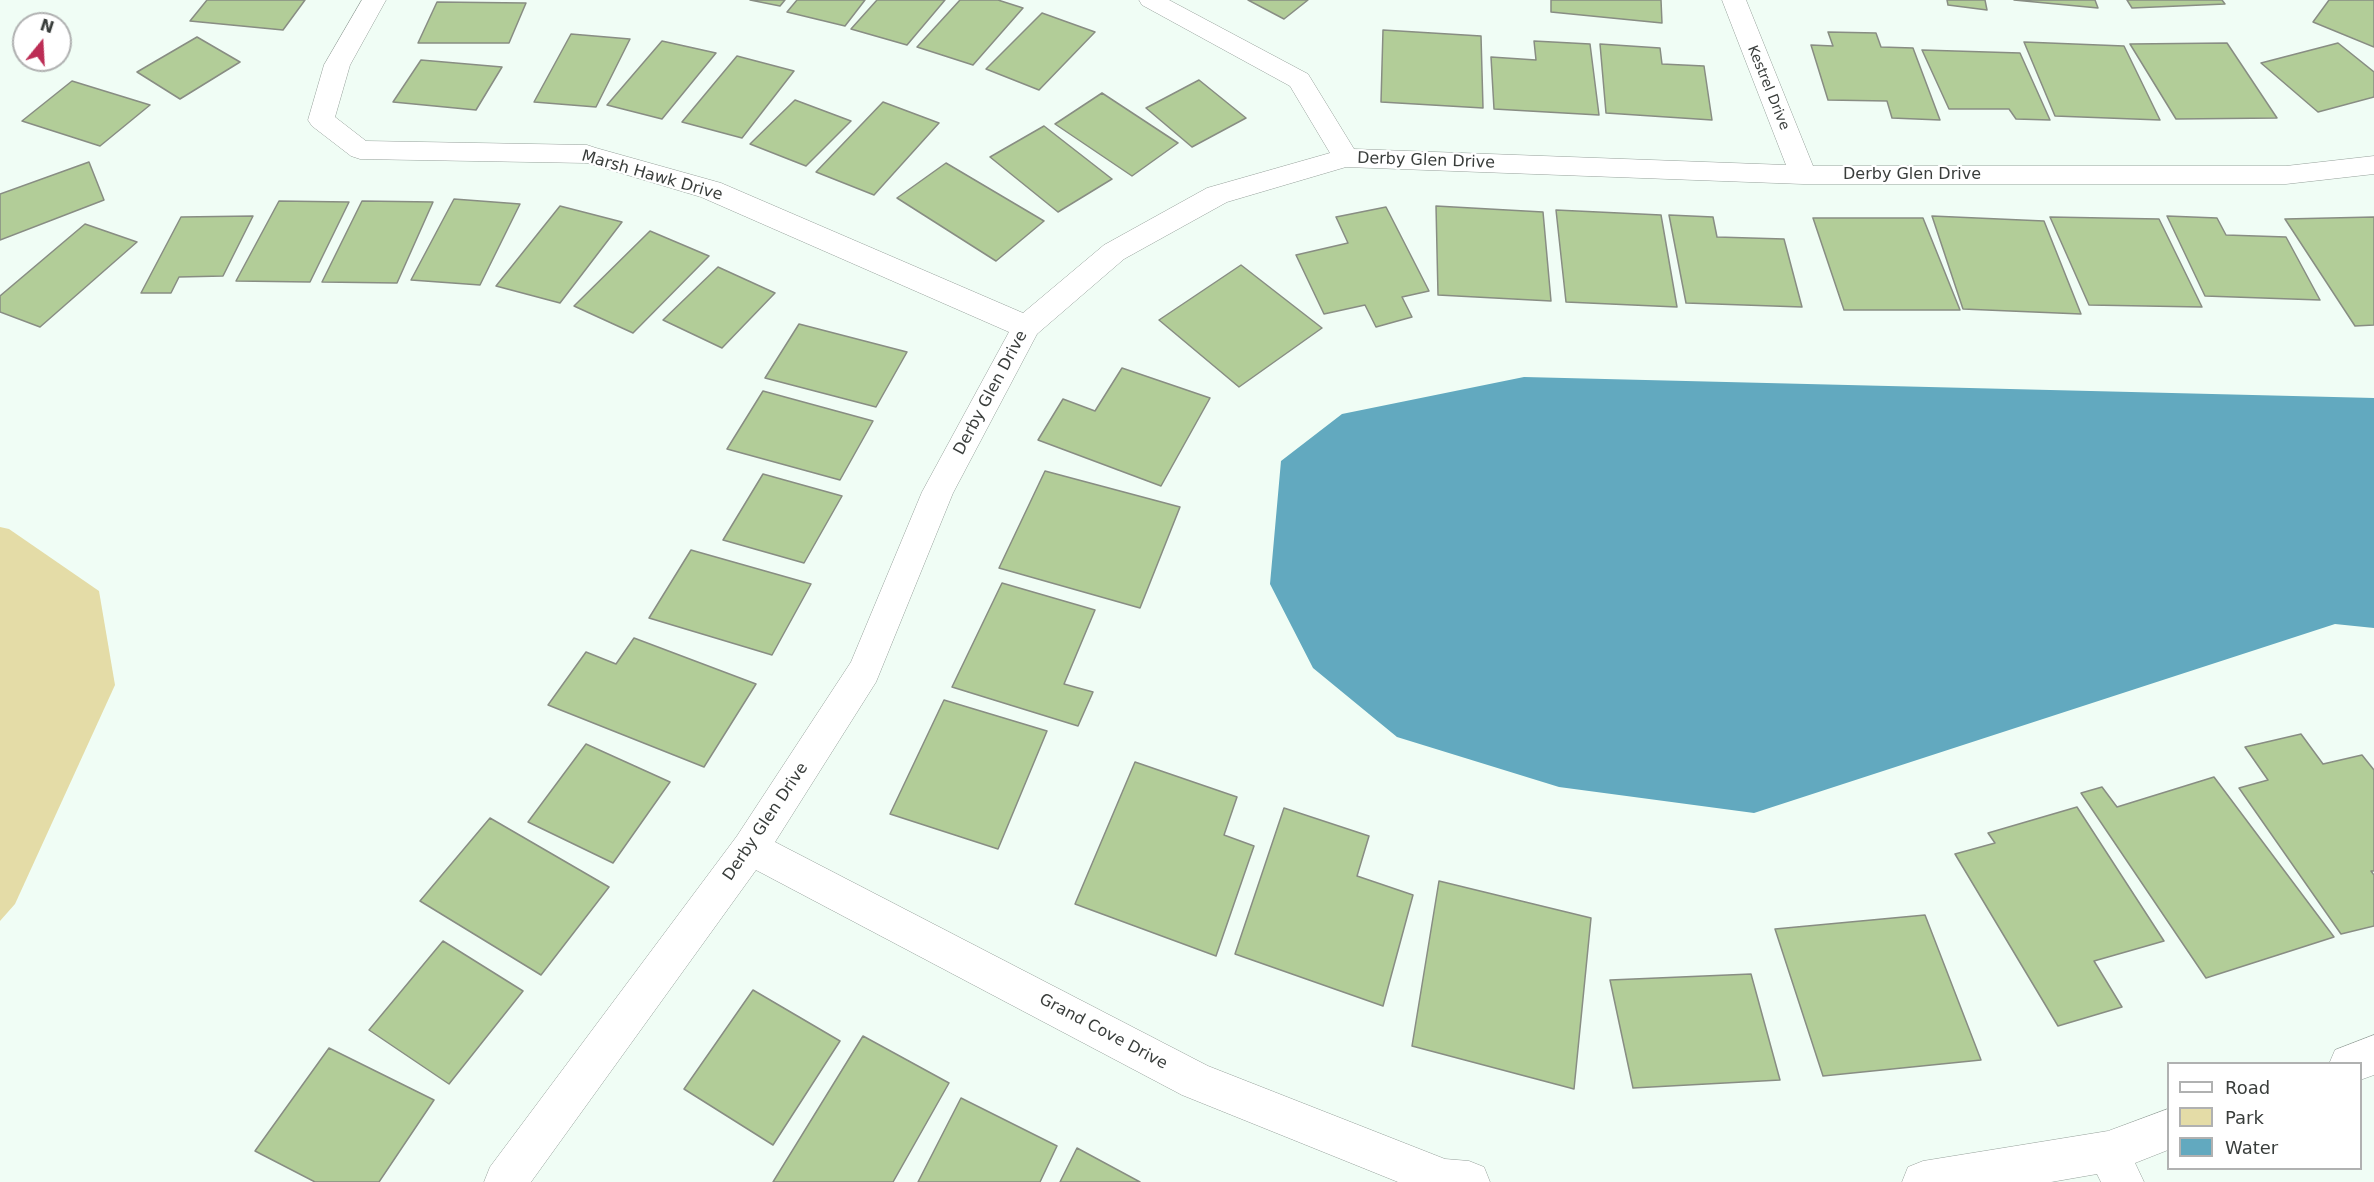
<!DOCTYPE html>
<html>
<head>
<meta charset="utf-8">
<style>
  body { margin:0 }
  #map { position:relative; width:2374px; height:1182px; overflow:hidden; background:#f0fdf5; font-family:"DejaVu Sans",sans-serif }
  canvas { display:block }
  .legend { position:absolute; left:2167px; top:1062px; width:195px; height:108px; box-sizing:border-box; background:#fff; border:2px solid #b0b1b1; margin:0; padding:8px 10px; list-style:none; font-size:18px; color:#393d3b }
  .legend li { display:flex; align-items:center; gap:12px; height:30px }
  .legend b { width:30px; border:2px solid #b0b1b1 }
  .north { position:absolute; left:12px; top:12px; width:60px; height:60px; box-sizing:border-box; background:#fff; border:2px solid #b0b1b1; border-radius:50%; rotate:18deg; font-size:16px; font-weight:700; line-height:24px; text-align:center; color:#393d3b }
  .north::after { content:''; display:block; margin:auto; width:21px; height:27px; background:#bc2d55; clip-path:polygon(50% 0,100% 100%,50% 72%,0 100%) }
</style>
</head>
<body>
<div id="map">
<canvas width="2374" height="1182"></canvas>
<ul class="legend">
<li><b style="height:8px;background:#fff"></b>Road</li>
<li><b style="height:16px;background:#e4dca7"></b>Park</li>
<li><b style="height:16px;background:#62a9bf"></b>Water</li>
</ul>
<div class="north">N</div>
</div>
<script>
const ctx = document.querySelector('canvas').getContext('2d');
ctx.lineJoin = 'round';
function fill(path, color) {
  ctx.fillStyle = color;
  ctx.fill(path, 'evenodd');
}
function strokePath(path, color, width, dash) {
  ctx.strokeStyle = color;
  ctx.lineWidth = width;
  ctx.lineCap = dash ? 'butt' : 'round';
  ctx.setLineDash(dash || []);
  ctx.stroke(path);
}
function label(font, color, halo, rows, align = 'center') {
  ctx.font = font + ' "DejaVu Sans",sans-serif';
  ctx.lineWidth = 4.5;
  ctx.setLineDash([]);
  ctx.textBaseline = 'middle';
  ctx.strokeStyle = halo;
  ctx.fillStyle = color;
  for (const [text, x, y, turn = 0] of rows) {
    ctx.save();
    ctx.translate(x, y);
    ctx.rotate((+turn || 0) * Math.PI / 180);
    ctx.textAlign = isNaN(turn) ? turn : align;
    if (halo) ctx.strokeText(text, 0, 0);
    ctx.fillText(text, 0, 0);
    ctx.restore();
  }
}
fill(new Path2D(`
  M 0,527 L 9,529 L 99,591 L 115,685 L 15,904 L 0,921 Z`), '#e4dca7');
fill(new Path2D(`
  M 1524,377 L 2374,398 L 2374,628 L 2335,624 L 1754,813 L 1559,787 L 1397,737 L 1313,668 L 1270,584 L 1281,461 L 1342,414 Z`), '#62a9bf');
const building = new Path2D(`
  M 207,0 L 305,0 L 283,30 L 190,21 Z
  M 750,0 L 785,0 L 780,6 Z
  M 797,0 L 865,0 L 845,26 L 787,12 Z
  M 877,0 L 945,0 L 907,45 L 851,29 Z
  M 960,0 L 998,0 L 1023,8 L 973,65 L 917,47 Z
  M 1248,0 L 1308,0 L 1284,19 Z
  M 1551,0 L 1661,0 L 1662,23 L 1551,12 Z
  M 1947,0 L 1985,0 L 1987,10 L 1948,5 Z
  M 2014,0 L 2095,0 L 2098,8 Z
  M 2127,0 L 2222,0 L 2225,4 L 2132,8 Z
  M 2329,0 L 2374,0 L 2374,47 L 2313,22 Z
  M 437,2 L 526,3 L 509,43 L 418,43 Z
  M 1042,13 L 1095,32 L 1039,90 L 986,69 Z
  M 1383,30 L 1481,36 L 1483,108 L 1381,102 Z
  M 1828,32 L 1876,33 L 1881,47 L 1913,48 L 1940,120 L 1892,118 L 1887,101 L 1828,100 L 1811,45 L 1833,46 Z
  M 571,34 L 630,39 L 596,107 L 534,102 Z
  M 197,37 L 240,62 L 180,99 L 137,72 Z
  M 662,41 L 716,53 L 662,119 L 607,105 Z
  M 1534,41 L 1590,44 L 1599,115 L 1494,109 L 1491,57 L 1536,60 Z
  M 2024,42 L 2124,46 L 2160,120 L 2055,116 Z
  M 2227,43 L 2277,118 L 2176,119 L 2130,44 Z
  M 2338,43 L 2374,72 L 2374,97 L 2318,112 L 2261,63 Z
  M 1600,44 L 1660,48 L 1662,64 L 1704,66 L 1712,120 L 1606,113 Z
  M 1922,50 L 2020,53 L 2050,120 L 2016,119 L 2009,109 L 1949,109 Z
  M 737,56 L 794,71 L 742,138 L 682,122 Z
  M 421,60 L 502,67 L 476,110 L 393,102 Z
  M 1199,80 L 1246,118 L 1192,147 L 1146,108 Z
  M 72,81 L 150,105 L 100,146 L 22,121 Z
  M 1102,93 L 1178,143 L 1132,176 L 1055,124 Z
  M 795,100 L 851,121 L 806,166 L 750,144 Z
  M 883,102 L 939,123 L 874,195 L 816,172 Z
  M 1044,126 L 1112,179 L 1058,212 L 990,157 Z
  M 89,162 L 104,200 L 0,240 L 0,194 Z
  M 946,163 L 1044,221 L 996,261 L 897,198 Z
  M 454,199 L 520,204 L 480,285 L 411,280 Z
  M 279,201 L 349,202 L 310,282 L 236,281 Z
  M 362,201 L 433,202 L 397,283 L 322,282 Z
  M 560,206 L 622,222 L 560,303 L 496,286 Z
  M 1436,206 L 1543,212 L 1551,301 L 1438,295 Z
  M 1386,207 L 1429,291 L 1402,297 L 1412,317 L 1376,327 L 1365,305 L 1324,314 L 1296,255 L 1348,243 L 1336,217 Z
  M 1556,210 L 1661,215 L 1677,307 L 1566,302 Z
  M 1669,215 L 1713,217 L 1717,237 L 1784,239 L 1802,307 L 1686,303 Z
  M 253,216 L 223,276 L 179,277 L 171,293 L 141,293 L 181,217 Z
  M 1932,216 L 2044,221 L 2081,314 L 1963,309 Z
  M 2167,216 L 2217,218 L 2226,235 L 2286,237 L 2320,300 L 2205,296 Z
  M 2050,217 L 2159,219 L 2202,307 L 2089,305 Z
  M 2374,217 L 2374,325 L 2355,326 L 2285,219 Z
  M 1813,218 L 1923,218 L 1960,310 L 1844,310 Z
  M 85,224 L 137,242 L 40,327 L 0,312 L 0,296 Z
  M 650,231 L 709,256 L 633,333 L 574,306 Z
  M 1241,265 L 1322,328 L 1239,387 L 1159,320 Z
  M 718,267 L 775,293 L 722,348 L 663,320 Z
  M 799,324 L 907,352 L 876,407 L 765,378 Z
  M 1122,368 L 1210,398 L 1161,486 L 1038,440 L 1063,399 L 1095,411 Z
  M 763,391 L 873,421 L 840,480 L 727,449 Z
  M 1045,471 L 1180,507 L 1140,608 L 999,568 Z
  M 763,474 L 842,496 L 804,563 L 723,540 Z
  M 691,550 L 811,584 L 772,655 L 649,618 Z
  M 1002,583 L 1095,610 L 1064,684 L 1093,692 L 1078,726 L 952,687 Z
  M 634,638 L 756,684 L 704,767 L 548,705 L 586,652 L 616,664 Z
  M 944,700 L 1047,731 L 998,849 L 890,814 Z
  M 2301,734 L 2323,764 L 2362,755 L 2374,770 L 2374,871 L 2371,871 L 2374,875 L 2374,926 L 2341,934 L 2239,788 L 2268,780 L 2245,747 Z
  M 586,744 L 670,782 L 613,863 L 528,822 Z
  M 1135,762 L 1237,797 L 1224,835 L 1254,846 L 1216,956 L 1075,904 Z
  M 2214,777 L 2334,937 L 2206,978 L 2081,793 L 2102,787 L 2117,807 Z
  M 2077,807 L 2164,941 L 2094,961 L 2122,1007 L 2058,1026 L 1955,854 L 1995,843 L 1988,833 Z
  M 1284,808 L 1369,836 L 1357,876 L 1413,895 L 1383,1006 L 1235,954 Z
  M 490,818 L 609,887 L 541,975 L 420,901 Z
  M 1439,881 L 1591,918 L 1574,1089 L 1412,1046 Z
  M 1925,915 L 1981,1060 L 1823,1076 L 1775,929 Z
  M 443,941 L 523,991 L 449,1084 L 369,1030 Z
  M 1751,974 L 1780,1080 L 1633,1088 L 1610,980 Z
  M 753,990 L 840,1041 L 773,1145 L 684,1089 Z
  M 863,1036 L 949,1083 L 893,1182 L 773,1182 Z
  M 329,1048 L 434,1100 L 379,1182 L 315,1182 L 255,1151 Z
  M 961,1098 L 1057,1146 L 1040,1182 L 918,1182 Z
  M 1077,1148 L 1140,1182 L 1060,1182 Z`);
fill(building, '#b2cd98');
strokePath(building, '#888d83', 1.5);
const street = new Path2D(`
  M 362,0 L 386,0 L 350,65 L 335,117 L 366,141 L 587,145 L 596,148 L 721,183 L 1023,313 L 1104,245 L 1207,188 L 1330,153 L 1290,86 L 1142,5 L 1139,0 L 1169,0 L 1308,74 L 1354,149 L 1786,165 L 1722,0 L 1746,0 L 1813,166 L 2286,166 L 2374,156 L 2374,174 L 2286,184 L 1803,184 L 1346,167 L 1227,202 L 1124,259 L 1037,334 L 953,493 L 876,682 L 775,842 L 1208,1066 L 1445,1159 L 1469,1161 L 1484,1167 L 1490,1182 L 1398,1182 L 1182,1095 L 756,870 L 531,1182 L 484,1182 L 490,1167 L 737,836 L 851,662 L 922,492 L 1009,332 L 701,197 L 587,163 L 360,159 L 351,156 L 312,126 L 308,120 L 324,65 Z
  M 2374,1035 L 2374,1075 L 2360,1080 L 2360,1064 L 2329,1064 L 2335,1050 Z
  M 2168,1109 L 2168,1150 L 2135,1163 L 2144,1182 L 2101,1182 L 2097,1174 L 2051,1182 L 1902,1182 L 1908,1167 L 1923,1161 L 2108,1131 Z`);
strokePath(street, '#96a19b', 1);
fill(street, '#fff');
label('14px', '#393d3b', '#fff', [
  ["Kestrel Drive",1768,88,68]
]);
label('16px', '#393d3b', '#fff', [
  ["Derby Glen Drive",1426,161,2],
  ["Derby Glen Drive",1912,175],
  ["Marsh Hawk Drive",652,176,16],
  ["Derby Glen Drive",991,393,-62],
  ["Derby Glen Drive",766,822,-56],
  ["Grand Cove Drive",1103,1032,28]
]);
</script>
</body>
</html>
